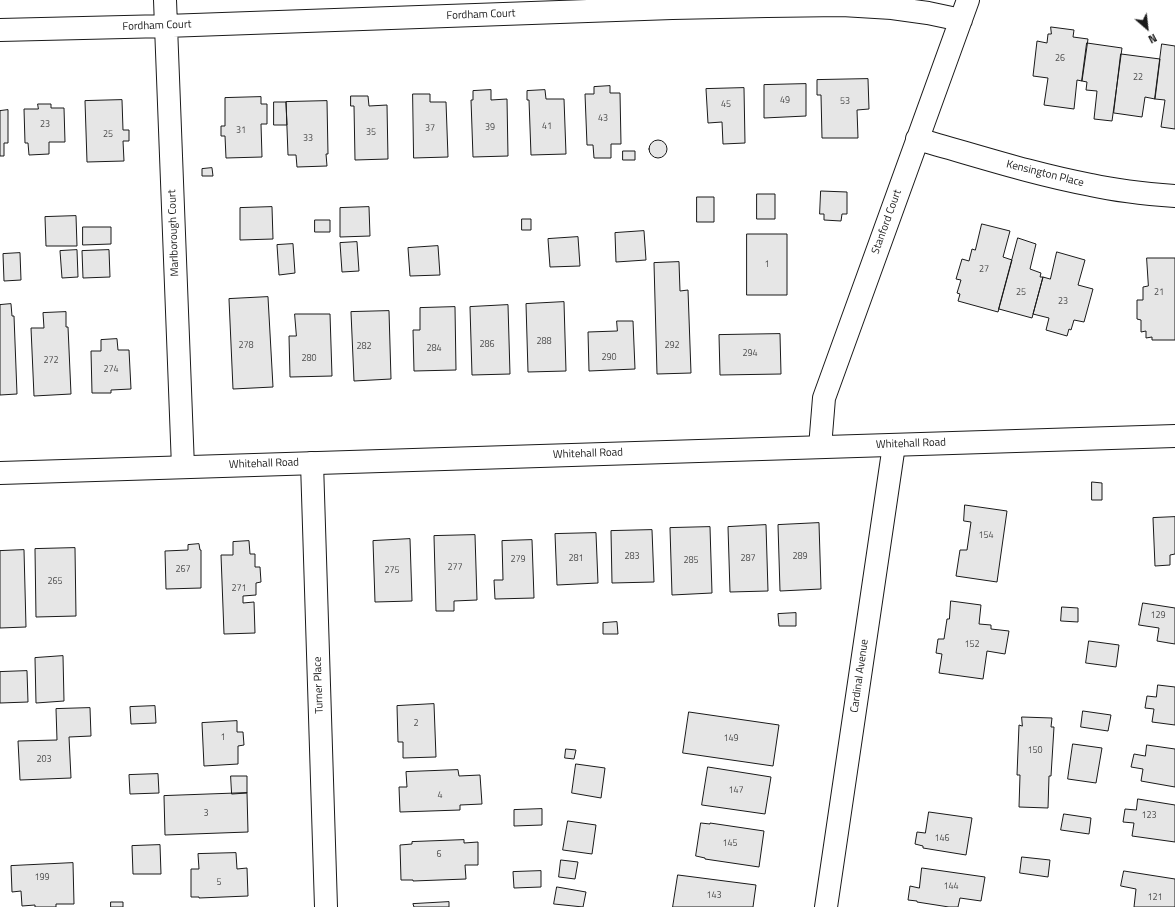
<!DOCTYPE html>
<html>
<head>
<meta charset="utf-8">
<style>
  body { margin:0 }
  #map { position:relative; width:1175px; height:907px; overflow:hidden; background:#fff; font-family:"Titillium Web",sans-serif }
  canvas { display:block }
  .north { position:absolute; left:1127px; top:8px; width:40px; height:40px; -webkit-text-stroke:3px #fff; paint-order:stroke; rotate:152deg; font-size:11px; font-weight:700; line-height:16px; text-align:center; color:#1a1a1a }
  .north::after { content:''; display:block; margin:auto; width:14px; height:18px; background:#1a1a1a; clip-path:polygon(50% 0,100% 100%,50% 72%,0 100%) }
</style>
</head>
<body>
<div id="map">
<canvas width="1175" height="907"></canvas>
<div class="north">N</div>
</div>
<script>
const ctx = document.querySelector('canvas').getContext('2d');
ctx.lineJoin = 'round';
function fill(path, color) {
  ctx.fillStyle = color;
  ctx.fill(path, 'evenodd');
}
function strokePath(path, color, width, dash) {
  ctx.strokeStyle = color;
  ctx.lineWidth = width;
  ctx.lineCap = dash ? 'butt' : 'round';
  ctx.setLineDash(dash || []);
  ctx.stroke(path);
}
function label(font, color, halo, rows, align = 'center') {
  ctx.font = font + ' "Titillium Web",sans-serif';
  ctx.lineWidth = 3;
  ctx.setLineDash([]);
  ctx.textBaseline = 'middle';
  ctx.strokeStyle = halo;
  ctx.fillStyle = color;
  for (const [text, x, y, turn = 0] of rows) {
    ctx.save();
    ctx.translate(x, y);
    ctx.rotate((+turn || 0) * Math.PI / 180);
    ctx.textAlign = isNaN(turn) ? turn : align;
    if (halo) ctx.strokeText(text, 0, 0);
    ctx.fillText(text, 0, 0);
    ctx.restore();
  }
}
const building = new Path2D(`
  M 1051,27 L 1074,30 L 1073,37 L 1088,39 L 1082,81 L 1077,80 L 1074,109 L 1044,105 L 1048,78 L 1033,76 L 1037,41 L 1047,43 L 1048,34 L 1051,34 Z
  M 1087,43 L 1122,48 L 1112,121 L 1094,119 L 1097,91 L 1086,90 L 1087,82 L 1082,81 Z
  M 1162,44 L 1175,46 L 1175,129 L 1161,127 L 1165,100 L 1155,99 Z
  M 1121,54 L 1160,59 L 1155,99 L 1145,97 L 1142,117 L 1114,113 Z
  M 868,79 L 869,109 L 857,110 L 858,138 L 822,138 L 821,95 L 817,95 L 817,80 Z
  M 806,84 L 806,116 L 764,118 L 764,85 Z
  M 610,86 L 610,93 L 620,93 L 621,144 L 611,144 L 611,158 L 594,158 L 593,145 L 587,145 L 585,94 L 594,94 L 594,87 Z
  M 744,88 L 745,143 L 723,144 L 722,122 L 708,123 L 706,89 Z
  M 491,90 L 491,100 L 507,99 L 508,156 L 473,157 L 471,100 L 473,100 L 473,91 Z
  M 545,90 L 546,99 L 564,99 L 566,154 L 531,155 L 529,100 L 527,100 L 527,91 Z
  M 413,94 L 430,94 L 430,102 L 446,102 L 448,157 L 414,158 Z
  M 351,96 L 368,96 L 369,106 L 387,105 L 388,159 L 355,160 L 354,106 L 351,106 Z
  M 261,97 L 261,104 L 267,104 L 267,124 L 261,124 L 262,157 L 226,158 L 225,136 L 221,136 L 221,126 L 225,126 L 225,98 Z
  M 122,100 L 123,130 L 129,130 L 129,141 L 123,141 L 124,161 L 87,162 L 85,101 Z
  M 327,101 L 328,154 L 326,154 L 327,166 L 297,167 L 296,155 L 288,155 L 286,102 Z
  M 274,102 L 286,102 L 287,125 L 274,125 Z
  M 38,104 L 51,104 L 51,108 L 64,108 L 65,142 L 49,142 L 49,154 L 29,155 L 28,143 L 25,143 L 24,109 L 38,109 Z
  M 8,110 L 8,143 L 4,143 L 4,156 L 0,156 L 0,111 Z
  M649 149a9 9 0 1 1 18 0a9 9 0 1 1-18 0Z
  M 623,151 L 635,151 L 635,160 L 623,160 Z
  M 212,168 L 213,176 L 202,176 L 202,169 Z
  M 821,191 L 847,192 L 847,214 L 842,214 L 841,221 L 824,220 L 824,214 L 820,214 Z
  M 757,194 L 775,194 L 775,219 L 757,219 Z
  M 697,197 L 714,197 L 714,222 L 697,222 Z
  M 272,207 L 273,239 L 240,240 L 240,208 Z
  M 369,207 L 370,236 L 340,237 L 340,208 Z
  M 76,216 L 77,246 L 46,246 L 45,217 Z
  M 522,219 L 531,219 L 531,230 L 522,230 Z
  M 315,220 L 330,220 L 330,232 L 315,232 Z
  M 982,224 L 1010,231 L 1003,257 L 1012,260 L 998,312 L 958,301 L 960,294 L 957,293 L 961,280 L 956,279 L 962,259 L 969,261 L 972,249 L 975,250 Z
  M 83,227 L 111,227 L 111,244 L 83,245 Z
  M 644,231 L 646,260 L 616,262 L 615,233 Z
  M 747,234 L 787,234 L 787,295 L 747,295 Z
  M 578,237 L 580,266 L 550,267 L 548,239 Z
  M 1018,238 L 1036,244 L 1030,269 L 1041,273 L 1040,277 L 1043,277 L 1032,318 L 999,309 Z
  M 357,242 L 359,271 L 342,272 L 340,243 Z
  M 293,244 L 295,273 L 279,275 L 277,245 Z
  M 438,246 L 440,275 L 410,276 L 408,248 Z
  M 77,250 L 78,277 L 62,278 L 60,251 Z
  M 109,250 L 110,277 L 83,278 L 82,251 Z
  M 1057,252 L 1085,260 L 1078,285 L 1093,289 L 1084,322 L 1074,320 L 1071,330 L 1069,329 L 1067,336 L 1046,330 L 1049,318 L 1033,314 L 1043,277 L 1050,279 Z
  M 20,253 L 21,280 L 4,281 L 3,254 Z
  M 1147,258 L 1175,258 L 1175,340 L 1152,340 L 1152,337 L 1146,338 L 1146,331 L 1141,332 L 1141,320 L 1137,319 L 1137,300 L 1143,300 L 1143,287 L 1148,286 Z
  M 679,262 L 680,291 L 688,290 L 691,373 L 657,374 L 654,263 Z
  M 268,297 L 273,387 L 233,389 L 229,299 Z
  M 564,302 L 566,371 L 528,372 L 526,304 Z
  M 11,304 L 12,316 L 14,316 L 17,394 L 0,395 L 0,305 Z
  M 508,305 L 510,374 L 472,375 L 470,307 Z
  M 455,307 L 456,370 L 414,371 L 413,330 L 420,330 L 420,308 Z
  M 389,311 L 391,379 L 354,381 L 351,312 Z
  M 66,312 L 66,327 L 68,327 L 71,394 L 34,396 L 31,328 L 44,328 L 43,313 Z
  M 295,314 L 330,314 L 332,376 L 290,377 L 289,336 L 296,336 Z
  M 617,321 L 633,321 L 635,369 L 589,371 L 588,332 L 617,331 Z
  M 780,334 L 781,374 L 720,375 L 719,335 Z
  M 117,339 L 118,350 L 129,350 L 131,389 L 111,390 L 111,393 L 92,393 L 91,351 L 101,351 L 101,340 Z
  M 1092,482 L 1102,483 L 1102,500 L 1092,500 Z
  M 965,505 L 1007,511 L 997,582 L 956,576 L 960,550 L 967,550 L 971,522 L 964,521 Z
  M 1175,517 L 1175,554 L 1170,555 L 1170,565 L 1155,566 L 1153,518 Z
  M 819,523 L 821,589 L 780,591 L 778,525 Z
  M 766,525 L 768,591 L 730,592 L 728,527 Z
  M 710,527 L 712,593 L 672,595 L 670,528 Z
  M 652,530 L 654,582 L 612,583 L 611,531 Z
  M 596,533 L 598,583 L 557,585 L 555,534 Z
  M 475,535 L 477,600 L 454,601 L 454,611 L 436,611 L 434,536 Z
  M 410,539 L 412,601 L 375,602 L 373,541 Z
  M 532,540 L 534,598 L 495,599 L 494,580 L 503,580 L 502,541 Z
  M 249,541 L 250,554 L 255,554 L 255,567 L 260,567 L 261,582 L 256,583 L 256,595 L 243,596 L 243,603 L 254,602 L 255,633 L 224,634 L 221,555 L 233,555 L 233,542 Z
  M 199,544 L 200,550 L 201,550 L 201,588 L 166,589 L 165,551 L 188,550 L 188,545 Z
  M 75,548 L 76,616 L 36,617 L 35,549 Z
  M 24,550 L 26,627 L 0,628 L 0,551 Z
  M 951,601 L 981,605 L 979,624 L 991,625 L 991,629 L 1009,631 L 1005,654 L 987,651 L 983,679 L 939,673 L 942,654 L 936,653 L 938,639 L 944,639 L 947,619 L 949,619 Z
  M 1143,603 L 1175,608 L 1175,644 L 1157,641 L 1159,628 L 1139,625 Z
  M 1062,607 L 1078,608 L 1078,622 L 1061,621 Z
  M 796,613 L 796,626 L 779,626 L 778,614 Z
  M 617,622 L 618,634 L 603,634 L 603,623 Z
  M 1089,641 L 1119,645 L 1116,667 L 1086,663 Z
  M 63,656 L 64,701 L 36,703 L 35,658 Z
  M 27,671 L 28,702 L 0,703 L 0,672 Z
  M 1158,685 L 1175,687 L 1175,725 L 1152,722 L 1154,709 L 1145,708 L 1147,696 L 1156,697 Z
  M 434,704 L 436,757 L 403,758 L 403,742 L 398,742 L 397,706 Z
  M 155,706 L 156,723 L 131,724 L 130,707 Z
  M 90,708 L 91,736 L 69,737 L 71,778 L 20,780 L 18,741 L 57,740 L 56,709 Z
  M 1083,711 L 1111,715 L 1108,731 L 1081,727 Z
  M 689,712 L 779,725 L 773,766 L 683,753 Z
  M 1022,717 L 1052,718 L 1051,727 L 1054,727 L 1051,776 L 1049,776 L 1048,808 L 1019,807 L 1020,775 L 1017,775 L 1019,725 L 1022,726 Z
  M 237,721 L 237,732 L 243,732 L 244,745 L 238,746 L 238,764 L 204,766 L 202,723 Z
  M 1073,744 L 1102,748 L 1096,783 L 1068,779 Z
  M 1147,745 L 1175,749 L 1175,787 L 1141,781 L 1143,769 L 1131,767 L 1134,754 L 1145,756 Z
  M 566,749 L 576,750 L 574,759 L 565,758 Z
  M 576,764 L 605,768 L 601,798 L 572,793 Z
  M 708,767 L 771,777 L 765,814 L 702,805 Z
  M 458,770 L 459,776 L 480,775 L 482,804 L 460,805 L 460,810 L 400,812 L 399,787 L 407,787 L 406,772 Z
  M 158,774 L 159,793 L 130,794 L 129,775 Z
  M 231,776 L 247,776 L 247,793 L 232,794 Z
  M 247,793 L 248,832 L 165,835 L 164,796 Z
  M 1138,799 L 1175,805 L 1175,842 L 1132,836 L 1134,823 L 1123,822 L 1125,809 L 1136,810 Z
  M 542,809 L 542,825 L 514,826 L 514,810 Z
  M 929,812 L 972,818 L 966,855 L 923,848 L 923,846 L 915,844 L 917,832 L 925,833 Z
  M 1064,814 L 1091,818 L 1089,834 L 1061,830 Z
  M 568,821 L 596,825 L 592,854 L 563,850 Z
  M 701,823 L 710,824 L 710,823 L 764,831 L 759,867 L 705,859 L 705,858 L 696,856 Z
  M 464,840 L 464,843 L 478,842 L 478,865 L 465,865 L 466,879 L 413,881 L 413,880 L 401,880 L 400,845 L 412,844 L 412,842 Z
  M 160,845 L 161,874 L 133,874 L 132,846 Z
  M 236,853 L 237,869 L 247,868 L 248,896 L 199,898 L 199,897 L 191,897 L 191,869 L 199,869 L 198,854 Z
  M 1022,857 L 1050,860 L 1048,877 L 1020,873 Z
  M 561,860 L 578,862 L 575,879 L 559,877 Z
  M 73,863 L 74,904 L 56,904 L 56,907 L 35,907 L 35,905 L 22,906 L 21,891 L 12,892 L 11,866 Z
  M 922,868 L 985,877 L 981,901 L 960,898 L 958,907 L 949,907 L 917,902 L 917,901 L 908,900 L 910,886 L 919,888 Z
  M 541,871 L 541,887 L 514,888 L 513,872 Z
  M 1124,871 L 1175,879 L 1175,907 L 1134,907 L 1136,889 L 1121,886 Z
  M 678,875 L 756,885 L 753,907 L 673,907 Z
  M 557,887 L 586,892 L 583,907 L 554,904 Z
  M 111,902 L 123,902 L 123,907 L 111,907 Z
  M 449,902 L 449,907 L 414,907 L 413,904 Z`);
fill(building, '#e6e6e6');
strokePath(building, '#1a1a1a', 1);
const minor = new Path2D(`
  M 165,0 L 183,467
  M 0,30 L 166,26 L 672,8 L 767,6 L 842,5 L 892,8 L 928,13 L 961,20
  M 917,139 C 975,155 1032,174 1091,185 C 1118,191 1147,194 1175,196
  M 820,447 L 824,398 L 968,0
  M 312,463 L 326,907
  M 826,907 L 894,445`);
const tertiary = new Path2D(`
  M 0,473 L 1175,436`);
strokePath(minor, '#1a1a1a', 24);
strokePath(tertiary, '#1a1a1a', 24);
strokePath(minor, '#fff', 22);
strokePath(tertiary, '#fff', 22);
label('9px', '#4d4d4d', null, [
  ["26",1060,59],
  ["22",1138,78],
  ["49",785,101],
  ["53",845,102],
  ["45",726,105],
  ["43",603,119],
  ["23",45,125],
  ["41",547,127],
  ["39",490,128],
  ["37",430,129],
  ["31",241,131],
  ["35",371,133],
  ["25",108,135],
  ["33",308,139],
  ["1",767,265],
  ["27",984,270],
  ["25",1021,293],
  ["21",1159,293],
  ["23",1063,302],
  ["288",544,342],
  ["286",487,345],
  ["278",246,346],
  ["292",672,346],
  ["282",364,347],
  ["284",434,349],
  ["294",750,354],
  ["290",609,358],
  ["280",309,359],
  ["272",51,361],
  ["274",111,370],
  ["154",986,536],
  ["283",632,557],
  ["289",800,557],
  ["281",576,559],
  ["287",748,559],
  ["279",518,560],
  ["285",691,561],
  ["277",455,568],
  ["267",183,570],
  ["275",392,571],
  ["265",55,582],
  ["271",239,589],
  ["129",1158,616],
  ["152",972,645],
  ["2",416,724],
  ["1",223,738],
  ["149",731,739],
  ["150",1035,751],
  ["203",44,760],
  ["147",736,791],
  ["4",440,796],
  ["3",206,814],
  ["123",1149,816],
  ["146",942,839],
  ["145",730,844],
  ["6",439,855],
  ["199",42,878],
  ["5",219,883],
  ["144",951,887],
  ["143",714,896],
  ["121",1155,898]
]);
label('11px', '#1a1a1a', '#fff', [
  ["Fordham Court",481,15,-2],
  ["Fordham Court",157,26,-2],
  ["Kensington Place",1045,174,14],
  ["Stanford Court",887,222,-70],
  ["Marlborough Court",174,233,-92],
  ["Whitehall Road",911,444,-2],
  ["Whitehall Road",588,454,-2],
  ["Whitehall Road",264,464,-2],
  ["Cardinal Avenue",860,676,-82],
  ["Turner Place",319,685,-92]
]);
</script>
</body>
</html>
